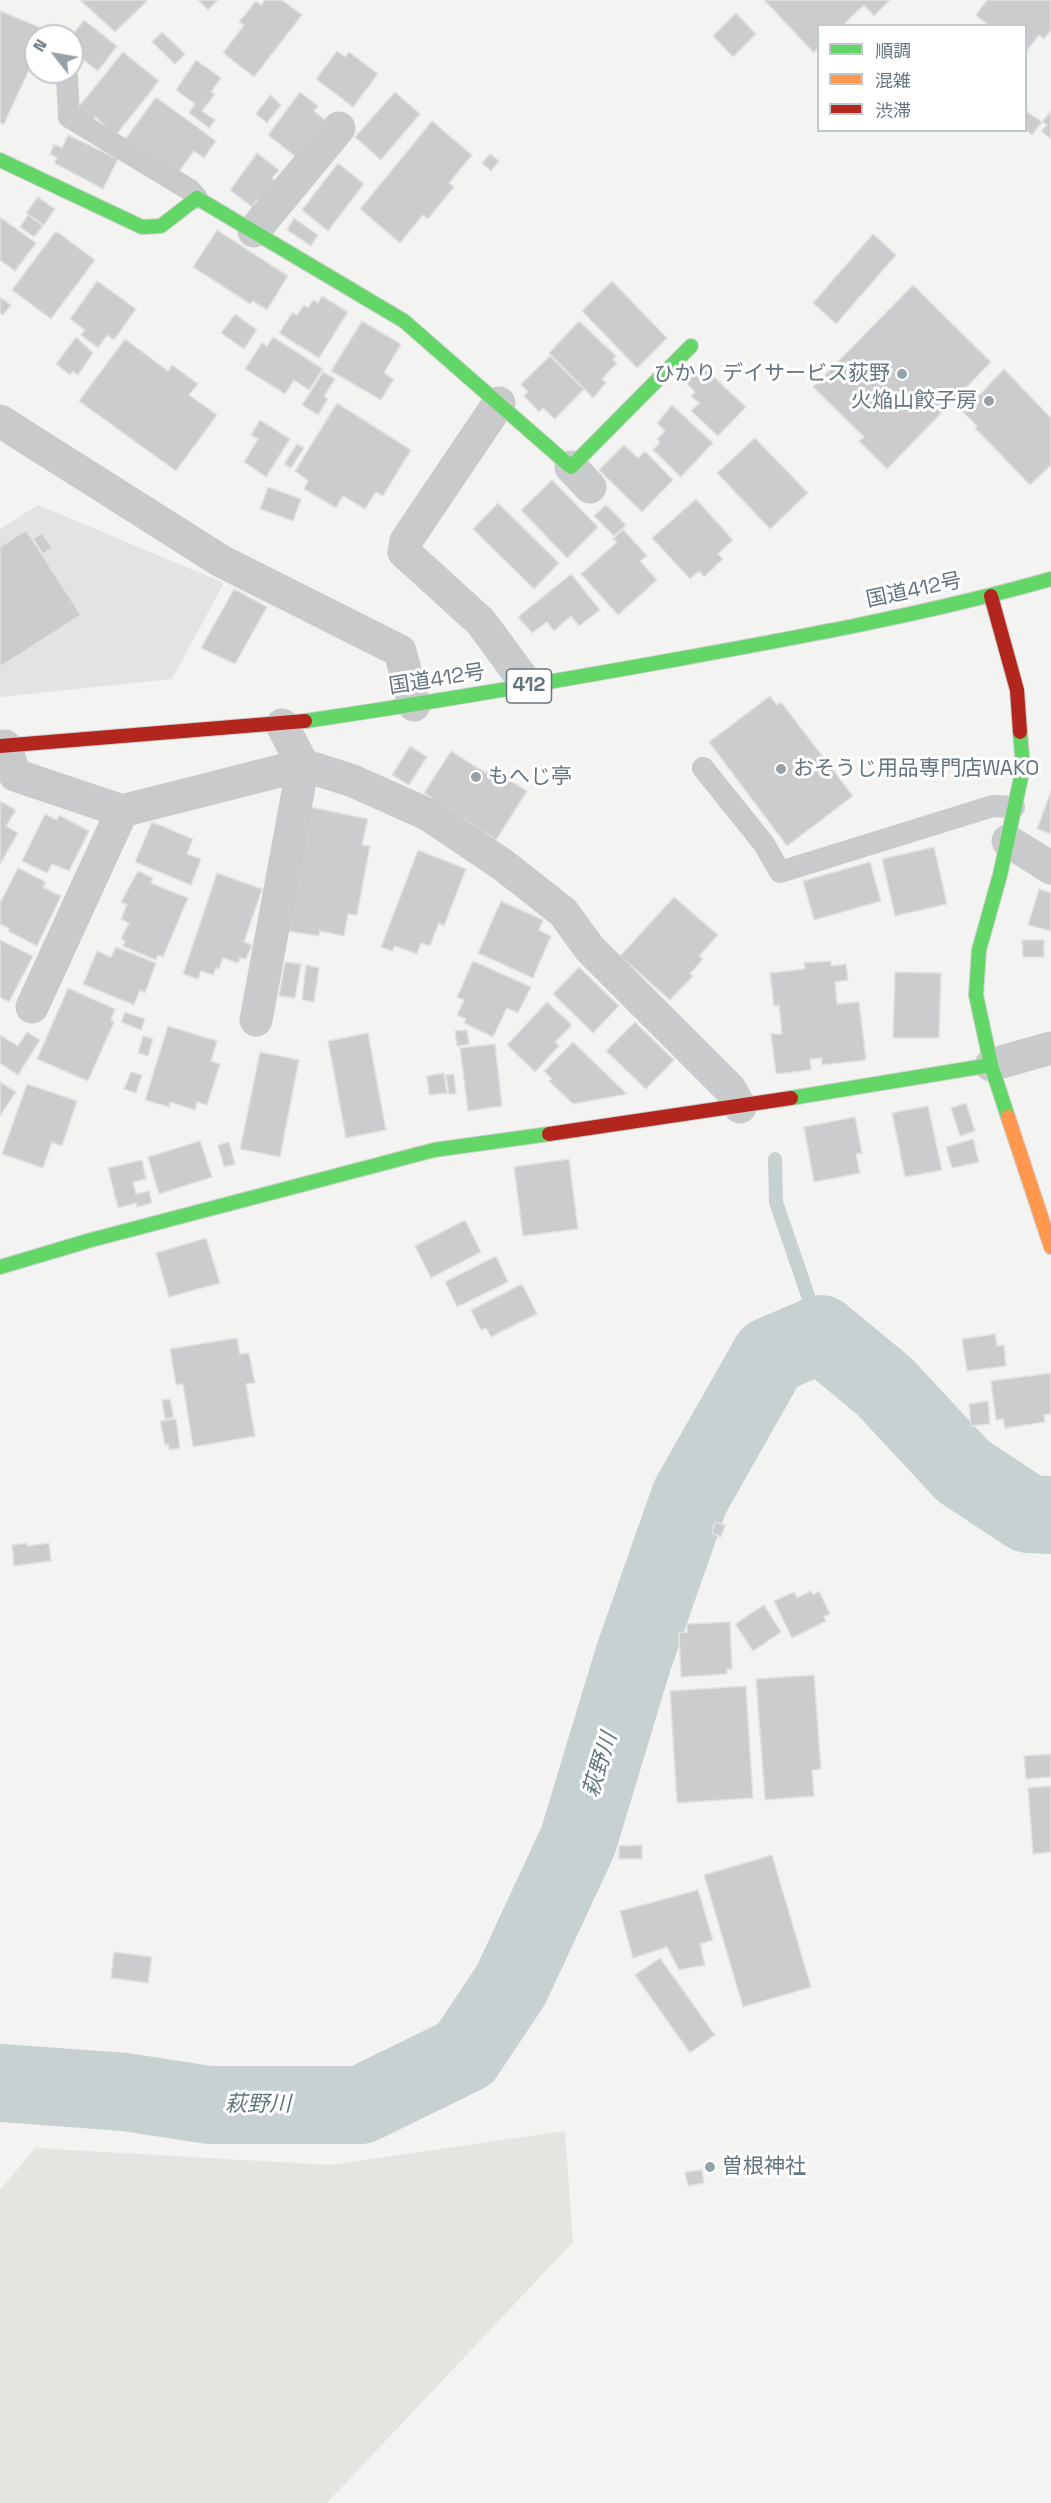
<!DOCTYPE html>
<html>
<head>
<meta charset="utf-8">
<style>
  body { margin:0 }
  #map { position:relative; width:1051px; height:2503px; overflow:hidden; background:#f3f3f2; font-family:"Space Grotesk","Noto Sans JP",sans-serif }
  canvas { display:block }
  .legend { position:absolute; left:817px; top:24px; width:210px; height:108px; box-sizing:border-box; background:#fff; border:2px solid #c1c8cc; margin:0; padding:8px 10px; list-style:none; font-size:18px; color:#65757f }
  .legend li { display:flex; align-items:center; gap:12px; height:30px }
  .legend b { width:30px; border:2px solid #c1c8cc }
  .north { position:absolute; left:24px; top:24px; width:60px; height:60px; box-sizing:border-box; background:#fff; border:2px solid #c1c8cc; border-radius:50%; rotate:301deg; font-size:16px; font-weight:700; line-height:24px; text-align:center; color:#65757f }
  .north::after { content:''; display:block; margin:auto; width:21px; height:27px; background:#97a1a7; clip-path:polygon(50% 0,100% 100%,50% 72%,0 100%) }
</style>
</head>
<body>
<div id="map">
<canvas width="1051" height="2503"></canvas>
<ul class="legend">
<li><b style="height:8px;background:#63d668"></b>順調</li>
<li><b style="height:8px;background:#ff974d"></b>混雑</li>
<li><b style="height:8px;background:#b3261e"></b>渋滞</li>
</ul>
<div class="north">N</div>
</div>
<script>
const ctx = document.querySelector('canvas').getContext('2d');
ctx.lineJoin = 'round';
function fill(path, color) {
  ctx.fillStyle = color;
  ctx.fill(path, 'evenodd');
}
function strokePath(path, color, width, dash) {
  ctx.strokeStyle = color;
  ctx.lineWidth = width;
  ctx.lineCap = dash ? 'butt' : 'round';
  ctx.setLineDash(dash || []);
  ctx.stroke(path);
}
function label(font, color, halo, rows, align = 'center') {
  ctx.font = font + ' "Space Grotesk","Noto Sans JP",sans-serif';
  ctx.lineWidth = 6;
  ctx.setLineDash([]);
  ctx.textBaseline = 'middle';
  ctx.strokeStyle = halo;
  ctx.fillStyle = color;
  for (const [text, x, y, turn = 0] of rows) {
    ctx.save();
    ctx.translate(x, y);
    ctx.rotate((+turn || 0) * Math.PI / 180);
    ctx.textAlign = isNaN(turn) ? turn : align;
    if (halo) ctx.strokeText(text, 0, 0);
    ctx.fillText(text, 0, 0);
    ctx.restore();
  }
}
fill(new Path2D(`
  M 38,505 L 224,583 L 172,679 L 0,697 L 0,529 Z`), '#e2e3e3');
fill(new Path2D(`
  M 565,2131 L 573,2242 L 327,2503 L 0,2503 L 0,2190 L 35,2148 L 330,2165 Z`), '#e3e6e0');
strokePath(new Path2D(`
  M 775,1159 L 776,1202 L 821,1334`), '#c8d1d2', 14);
strokePath(new Path2D(`
  M 0,2083 L 125,2092 L 209,2105 L 361,2105 L 465,2054 L 511,1985 L 578,1841 L 634,1656 L 690,1497 L 770,1356 L 821,1334 L 884,1386 L 963,1471 L 1028,1514 L 1051,1515`), '#c8d1d2', 78);
const building = new Path2D(`
  M 80,0 L 147,0 L 147,1 L 115,32 Z
  M 198,0 L 218,0 L 208,10 Z
  M 265,0 L 282,0 L 302,15 L 254,77 L 223,53 L 244,25 L 239,22 L 256,1 L 261,5 Z
  M 764,0 L 890,0 L 874,16 L 864,5 L 842,26 L 818,26 L 818,48 L 814,53 Z
  M 987,0 L 1051,0 L 1051,30 L 1044,39 L 1039,35 L 1026,52 L 1026,26 L 989,26 L 976,15 Z
  M 0,11 L 44,29 L 41,34 L 44,36 L 36,36 L 36,55 L 4,124 L 0,123 Z
  M 736,13 L 756,34 L 733,57 L 713,36 Z
  M 84,20 L 117,46 L 98,71 L 72,51 L 72,36 Z
  M 162,32 L 185,54 L 175,64 L 152,42 Z
  M 337,51 L 345,57 L 349,52 L 378,74 L 353,107 L 316,79 Z
  M 123,52 L 159,81 L 116,135 L 95,117 L 91,123 L 76,110 Z
  M 196,60 L 221,78 L 211,92 L 215,94 L 202,111 L 215,120 L 209,128 L 189,113 L 195,104 L 176,90 Z
  M 300,92 L 318,106 L 314,111 L 325,120 L 296,157 L 268,135 Z
  M 395,92 L 420,114 L 381,160 L 355,137 Z
  M 270,95 L 281,105 L 267,123 L 256,114 Z
  M 156,97 L 216,141 L 204,158 L 194,151 L 175,177 L 124,141 Z
  M 1026,111 L 1042,122 L 1032,135 L 1026,130 Z
  M 1051,111 L 1051,139 L 1041,131 L 1047,125 L 1042,122 Z
  M 432,121 L 472,155 L 449,183 L 454,187 L 428,219 L 423,215 L 400,243 L 360,209 Z
  M 68,135 L 118,159 L 103,189 L 54,163 L 57,158 L 50,154 L 54,144 L 62,148 Z
  M 257,153 L 279,170 L 272,178 L 277,182 L 261,203 L 257,200 L 252,207 L 230,190 Z
  M 490,154 L 499,161 L 491,171 L 482,163 Z
  M 338,163 L 364,184 L 328,231 L 302,210 Z
  M 38,197 L 55,209 L 44,225 L 26,213 Z
  M 28,215 L 43,226 L 34,237 L 20,227 Z
  M 0,217 L 36,243 L 15,271 L 0,260 Z
  M 294,218 L 318,235 L 311,246 L 287,230 Z
  M 217,230 L 288,276 L 267,310 L 253,301 L 250,304 L 193,267 Z
  M 56,231 L 95,260 L 51,319 L 12,290 Z
  M 873,234 L 896,255 L 836,324 L 813,303 Z
  M 97,281 L 136,309 L 114,340 L 107,335 L 98,348 L 81,335 L 85,330 L 70,319 Z
  M 612,281 L 667,338 L 637,368 L 582,311 Z
  M 913,285 L 991,362 L 887,469 L 859,441 L 864,437 L 813,387 Z
  M 322,296 L 348,312 L 319,358 L 279,333 L 292,313 L 297,315 L 304,305 L 308,308 L 313,300 L 318,303 Z
  M 0,297 L 11,305 L 3,315 L 0,313 Z
  M 235,314 L 257,330 L 244,349 L 221,333 Z
  M 362,321 L 401,344 L 384,373 L 394,379 L 381,400 L 331,371 Z
  M 579,321 L 616,356 L 613,360 L 617,363 L 602,379 L 606,383 L 593,398 L 549,353 Z
  M 76,337 L 93,353 L 78,375 L 73,371 L 70,375 L 56,364 Z
  M 273,337 L 323,369 L 309,390 L 294,380 L 285,394 L 245,369 L 262,343 L 267,346 Z
  M 125,339 L 168,371 L 172,365 L 198,384 L 189,395 L 217,415 L 176,471 L 79,401 Z
  M 550,356 L 584,389 L 555,419 L 543,408 L 539,412 L 524,396 L 528,392 L 521,384 Z
  M 702,366 L 746,407 L 718,436 L 691,411 L 699,403 L 691,396 L 695,392 L 685,382 Z
  M 1004,369 L 1051,418 L 1051,465 L 1030,485 L 975,428 L 977,426 L 963,412 Z
  M 323,372 L 335,379 L 324,396 L 328,399 L 318,415 L 302,405 Z
  M 337,403 L 411,450 L 383,496 L 376,492 L 365,509 L 343,496 L 336,508 L 304,489 L 308,481 L 295,471 Z
  M 672,405 L 713,443 L 681,477 L 653,450 L 660,442 L 657,439 L 665,431 L 657,423 Z
  M 260,420 L 290,439 L 266,477 L 244,462 L 258,439 L 251,435 Z
  M 755,438 L 808,493 L 770,529 L 717,473 Z
  M 297,444 L 304,448 L 291,468 L 284,464 Z
  M 624,445 L 638,458 L 645,451 L 673,480 L 642,512 L 599,470 Z
  M 552,480 L 598,527 L 567,558 L 521,510 Z
  M 268,487 L 301,499 L 293,521 L 260,509 Z
  M 696,499 L 733,540 L 718,554 L 723,559 L 704,577 L 699,571 L 690,579 L 652,538 Z
  M 498,503 L 559,563 L 534,589 L 473,529 Z
  M 606,505 L 626,525 L 614,536 L 594,516 Z
  M 623,529 L 647,556 L 640,561 L 657,580 L 618,615 L 581,574 L 617,542 L 613,539 Z
  M 26,530 L 81,615 L 0,667 L 0,547 Z
  M 42,533 L 52,548 L 43,554 L 33,539 Z
  M 571,574 L 600,610 L 579,626 L 571,616 L 554,631 L 547,622 L 532,633 L 518,617 Z
  M 234,589 L 267,607 L 235,664 L 201,648 Z
  M 770,696 L 777,705 L 781,702 L 853,796 L 787,846 L 709,742 Z
  M 410,746 L 427,757 L 409,785 L 392,775 Z
  M 451,751 L 486,773 L 489,767 L 527,791 L 496,840 L 424,793 Z
  M 1051,791 L 1051,834 L 1037,829 Z
  M 0,801 L 16,810 L 6,826 L 18,833 L 0,864 Z
  M 310,807 L 368,819 L 362,845 L 370,846 L 357,915 L 348,914 L 344,936 L 320,931 L 319,936 L 288,931 Z
  M 45,814 L 57,820 L 59,815 L 89,831 L 69,871 L 52,864 L 47,873 L 22,861 Z
  M 152,822 L 193,839 L 187,854 L 201,859 L 191,885 L 135,862 Z
  M 934,847 L 947,904 L 895,916 L 882,859 Z
  M 418,850 L 466,869 L 444,926 L 439,923 L 430,946 L 421,943 L 417,954 L 395,946 L 392,951 L 381,947 Z
  M 870,862 L 881,901 L 814,920 L 803,881 Z
  M 18,868 L 46,882 L 43,887 L 61,896 L 37,946 L 8,931 L 9,928 L 0,924 L 0,903 Z
  M 138,871 L 153,878 L 151,883 L 188,898 L 163,957 L 158,955 L 156,960 L 123,946 L 125,941 L 121,939 L 129,923 L 121,919 L 127,905 L 121,902 Z
  M 217,873 L 262,889 L 244,942 L 252,945 L 246,959 L 240,958 L 238,963 L 223,958 L 219,969 L 216,968 L 213,975 L 201,971 L 198,979 L 183,974 Z
  M 1039,889 L 1051,893 L 1051,931 L 1028,925 Z
  M 674,897 L 718,935 L 699,956 L 703,959 L 690,974 L 693,976 L 670,1000 L 620,956 Z
  M 501,901 L 543,920 L 539,930 L 551,936 L 533,978 L 478,953 Z
  M 0,940 L 33,956 L 9,1002 L 0,997 Z
  M 1022,940 L 1044,940 L 1044,957 L 1023,957 Z
  M 116,947 L 156,963 L 145,993 L 140,990 L 134,1005 L 83,984 L 97,951 L 111,957 Z
  M 473,961 L 531,987 L 518,1013 L 507,1008 L 493,1037 L 464,1023 L 466,1019 L 457,1015 L 464,1000 L 457,997 Z
  M 831,961 L 831,966 L 846,964 L 848,980 L 835,982 L 837,1004 L 859,1002 L 866,1060 L 822,1065 L 822,1058 L 810,1059 L 811,1070 L 776,1074 L 771,1034 L 782,1034 L 779,1005 L 774,1006 L 770,973 L 805,969 L 804,963 Z
  M 285,962 L 301,964 L 295,998 L 279,996 Z
  M 306,965 L 319,968 L 314,1002 L 302,1000 Z
  M 579,967 L 619,1006 L 593,1033 L 553,994 Z
  M 895,972 L 941,973 L 939,1038 L 893,1038 Z
  M 68,988 L 115,1009 L 111,1020 L 114,1022 L 88,1081 L 37,1059 Z
  M 547,1002 L 572,1025 L 555,1042 L 559,1046 L 535,1072 L 507,1045 Z
  M 125,1012 L 145,1019 L 141,1030 L 121,1022 Z
  M 635,1022 L 674,1060 L 646,1089 L 606,1051 Z
  M 168,1026 L 217,1041 L 211,1061 L 220,1064 L 207,1105 L 197,1102 L 195,1110 L 170,1102 L 169,1107 L 145,1100 Z
  M 467,1030 L 469,1044 L 457,1046 L 455,1031 Z
  M 27,1032 L 40,1040 L 18,1075 L 0,1063 L 0,1035 L 18,1046 Z
  M 368,1033 L 386,1130 L 346,1138 L 328,1041 Z
  M 143,1036 L 153,1039 L 148,1056 L 138,1053 Z
  M 573,1042 L 627,1094 L 573,1104 L 549,1081 L 552,1079 L 544,1071 Z
  M 495,1044 L 502,1106 L 468,1111 L 460,1048 Z
  M 260,1052 L 299,1060 L 280,1157 L 240,1149 Z
  M 131,1072 L 142,1075 L 136,1093 L 124,1089 Z
  M 444,1073 L 447,1093 L 429,1095 L 427,1076 Z
  M 454,1074 L 456,1094 L 449,1094 L 446,1075 Z
  M 0,1082 L 16,1092 L 0,1116 Z
  M 27,1084 L 77,1101 L 62,1146 L 52,1142 L 43,1168 L 2,1154 Z
  M 966,1103 L 975,1131 L 960,1136 L 951,1108 Z
  M 928,1106 L 942,1170 L 905,1177 L 892,1113 Z
  M 855,1117 L 862,1153 L 856,1154 L 860,1173 L 814,1182 L 804,1127 Z
  M 973,1139 L 979,1162 L 952,1168 L 946,1147 Z
  M 200,1141 L 212,1177 L 159,1194 L 148,1157 Z
  M 229,1142 L 235,1164 L 224,1167 L 218,1145 Z
  M 569,1159 L 578,1229 L 523,1236 L 514,1167 Z
  M 142,1160 L 146,1179 L 133,1182 L 136,1194 L 149,1191 L 152,1203 L 137,1207 L 136,1203 L 118,1208 L 108,1168 Z
  M 465,1220 L 481,1252 L 431,1278 L 415,1246 Z
  M 206,1238 L 220,1283 L 169,1297 L 156,1253 Z
  M 496,1256 L 508,1282 L 457,1307 L 445,1282 Z
  M 522,1284 L 537,1314 L 491,1337 L 486,1328 L 481,1330 L 471,1310 Z
  M 995,1334 L 997,1346 L 1004,1345 L 1006,1366 L 967,1371 L 962,1339 Z
  M 237,1338 L 240,1354 L 249,1353 L 255,1383 L 246,1384 L 255,1436 L 193,1447 L 183,1384 L 176,1385 L 170,1349 Z
  M 1051,1373 L 1051,1414 L 1044,1415 L 1045,1422 L 1005,1428 L 1003,1419 L 996,1420 L 991,1381 Z
  M 170,1399 L 174,1417 L 165,1419 L 162,1400 Z
  M 988,1401 L 990,1424 L 971,1426 L 969,1404 Z
  M 176,1419 L 180,1448 L 169,1450 L 168,1444 L 165,1445 L 160,1421 Z
  M 715,1522 L 725,1525 L 721,1537 L 712,1533 Z
  M 27,1543 L 27,1546 L 49,1543 L 51,1561 L 14,1566 L 12,1545 Z
  M 811,1591 L 813,1595 L 819,1591 L 830,1614 L 824,1617 L 826,1621 L 792,1638 L 774,1601 L 794,1592 L 797,1598 Z
  M 764,1605 L 781,1632 L 753,1651 L 735,1624 Z
  M 730,1622 L 732,1669 L 727,1669 L 727,1674 L 681,1677 L 679,1633 L 687,1632 L 687,1624 Z
  M 814,1675 L 821,1769 L 812,1770 L 814,1796 L 765,1800 L 756,1679 Z
  M 746,1686 L 753,1798 L 677,1803 L 670,1691 Z
  M 1051,1754 L 1051,1777 L 1026,1779 L 1024,1756 Z
  M 1051,1786 L 1051,1852 L 1033,1854 L 1028,1788 Z
  M 642,1845 L 642,1859 L 619,1859 L 619,1846 Z
  M 772,1855 L 811,1987 L 743,2007 L 704,1875 Z
  M 698,1890 L 713,1940 L 700,1944 L 705,1965 L 679,1970 L 667,1947 L 633,1958 L 620,1911 Z
  M 114,1952 L 152,1957 L 148,1983 L 111,1978 Z
  M 660,1958 L 715,2035 L 690,2053 L 635,1975 Z
  M 702,2170 L 704,2183 L 688,2186 L 685,2172 Z`);
fill(building, '#cbcccd');
strokePath(building, '#e2e2e2', 1.5);
const fast = new Path2D(`
  M 0,160 L 142,227 L 161,226 L 197,198 L 404,321 L 571,467 L 691,346
  M 305,721 C 428,703 551,682 673,660 C 800,637 927,614 1051,579
  M 791,1098 L 991,1065
  M 1008,1117 L 991,1065 L 976,995 L 979,950 L 1000,875 L 1023,768 L 1020,732
  M 0,1267 L 91,1240 L 434,1150 L 549,1134`);
const slow = new Path2D(`
  M 1008,1117 L 1051,1247`);
const jam = new Path2D(`
  M 991,596 L 1017,690 L 1020,732
  M 0,746 L 305,721
  M 549,1134 L 791,1098`);
strokePath(fast, '#cfcfd0', 16);
strokePath(slow, '#cfcfd0', 16);
strokePath(jam, '#cfcfd0', 16);
strokePath(new Path2D(`
  M 67,77 L 69,117 L 190,190 L 197,198
  M 703,768 L 764,844 L 780,872 L 993,806 L 1014,807`), '#c8cacb', 22);
strokePath(new Path2D(`
  M 254,231 L 339,128
  M 499,403 L 406,541 L 404,552 L 481,622 L 528,686
  M 0,421 L 221,561 L 400,651 L 414,705
  M 571,467 L 590,487
  M 282,725 L 303,765 L 353,781 L 429,815 L 503,865 L 563,912 L 590,949 L 730,1089 L 740,1107
  M 5,746 L 15,775 L 122,811 L 32,1007
  M 122,811 L 303,765 L 256,1020
  M 1008,841 L 1051,868
  M 991,1065 L 1051,1048`), '#c8cacb', 33);
strokePath(fast, '#63d668', 14);
strokePath(slow, '#ff974d', 14);
strokePath(jam, '#b3261e', 14);
for (const [x, y, r, color] of [
  [902,374,6,"#97a1a7"],
  [989,401,6,"#97a1a7"],
  [781,769,6,"#97a1a7"],
  [476,777,6,"#97a1a7"],
  [710,2167,6,"#97a1a7"]
]) {
  const dot = new Path2D();
  dot.arc(x, y, r, 0, 2 * Math.PI);
  ctx.fillStyle = color;
  ctx.fill(dot);
  strokePath(dot, '#fff', 2);
}
for (const [x, y, w] of [
  [529,686,45]
]) {
  const box = new Path2D();
  box.roundRect(x - w / 2, y - 17, w, 34, 4.5);
  ctx.fillStyle = '#fff';
  ctx.fill(box);
  strokePath(box, '#65757f', 1.5);
}
label('bold 20px', '#65757f', null, [
  ["412",529,686]
]);
label('21px', '#65757f', '#fff', [
  ["ひかり デイサービス荻野",890,374,"right"],
  ["火焔山餃子房",977,401,"right"],
  ["おそうじ用品専門店WAKO",793,769],
  ["もへじ亭",488,777],
  ["曽根神社",722,2167]
], 'left');
label('21px', '#65757f', '#fff', [
  ["国道412号",914,591,-12],
  ["国道412号",437,680,-9]
]);
label('italic 22px', '#61777d', '#fff', [
  ["萩野川",601,1765,-73],
  ["萩野川",258,2105]
]);
</script>
</body>
</html>
